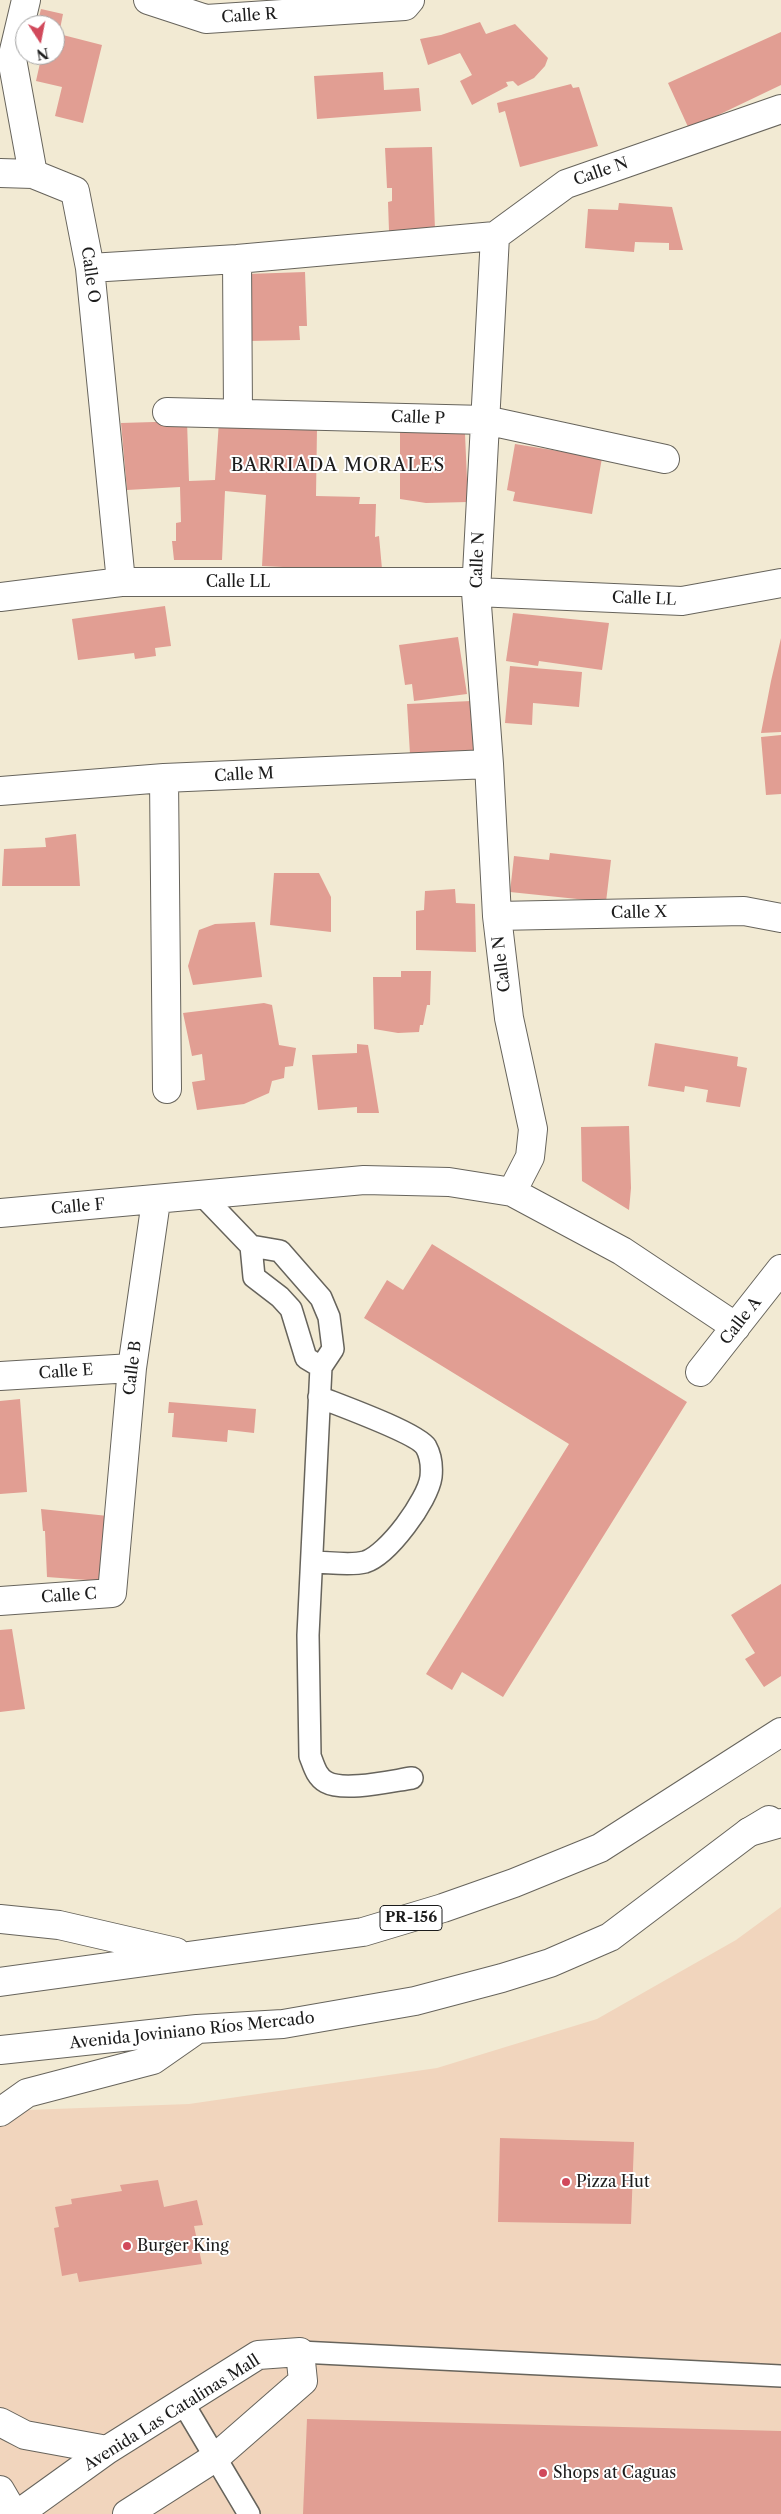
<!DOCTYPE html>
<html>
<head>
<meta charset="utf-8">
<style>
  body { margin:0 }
  #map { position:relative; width:781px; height:2514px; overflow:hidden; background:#f2ead3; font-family:"Libre Caslon Text",serif }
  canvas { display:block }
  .north { position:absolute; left:15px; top:15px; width:50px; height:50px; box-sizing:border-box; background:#fff; border:1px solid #a4a4a4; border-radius:50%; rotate:169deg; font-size:14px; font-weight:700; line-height:20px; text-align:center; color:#1c1c1c }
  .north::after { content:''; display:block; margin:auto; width:18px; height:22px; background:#d1495b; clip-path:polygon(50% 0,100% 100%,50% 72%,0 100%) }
</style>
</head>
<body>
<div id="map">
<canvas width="781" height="2514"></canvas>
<div class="north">N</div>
</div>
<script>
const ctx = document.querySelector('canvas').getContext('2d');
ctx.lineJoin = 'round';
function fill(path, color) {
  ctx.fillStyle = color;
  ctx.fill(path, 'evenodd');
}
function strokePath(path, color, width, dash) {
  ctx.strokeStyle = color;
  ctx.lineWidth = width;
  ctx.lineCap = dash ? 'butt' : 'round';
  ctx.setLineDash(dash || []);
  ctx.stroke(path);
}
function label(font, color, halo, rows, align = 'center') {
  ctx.font = font + ' "Libre Caslon Text",serif';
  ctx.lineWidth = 4;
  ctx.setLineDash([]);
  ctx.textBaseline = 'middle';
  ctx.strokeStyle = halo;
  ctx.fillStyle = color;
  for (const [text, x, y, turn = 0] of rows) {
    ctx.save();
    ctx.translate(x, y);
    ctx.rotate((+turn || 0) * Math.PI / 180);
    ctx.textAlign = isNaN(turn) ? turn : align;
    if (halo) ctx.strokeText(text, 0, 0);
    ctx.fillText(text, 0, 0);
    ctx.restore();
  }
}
fill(new Path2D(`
  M 781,1907 L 781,2514 L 0,2514 L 0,2111 L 189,2104 L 437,2068 L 597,2019 L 736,1940 Z`), '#f1d5bd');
fill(new Path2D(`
  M 41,9 L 63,14 L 59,34 L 102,45 L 83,123 L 55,116 L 62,87 L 36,81 L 40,63 L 32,61 L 34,55 L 55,55 L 55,25 L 37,25 Z
  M 480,22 L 486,34 L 515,24 L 548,58 L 545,66 L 534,78 L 518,86 L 513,81 L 506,82 L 508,86 L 472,105 L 460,81 L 472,75 L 460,53 L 428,65 L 420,39 L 441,35 Z
  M 781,32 L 781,85 L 689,129 L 668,83 Z
  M 383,72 L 384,90 L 419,88 L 421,111 L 317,119 L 314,76 Z
  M 571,84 L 573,88 L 579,87 L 598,146 L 520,167 L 505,111 L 499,113 L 497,103 Z
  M 432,147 L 435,230 L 389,231 L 388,202 L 392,201 L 392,188 L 387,188 L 385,148 Z
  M 619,203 L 672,207 L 683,250 L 669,250 L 669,243 L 635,242 L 634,252 L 585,248 L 588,209 L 618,210 Z
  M 305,272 L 307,326 L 299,326 L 300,340 L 248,341 L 247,274 Z
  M 187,421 L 189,481 L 215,480 L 219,421 L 317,428 L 316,496 L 360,497 L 359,504 L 376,504 L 375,537 L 379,536 L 382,569 L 325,569 L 262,566 L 266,495 L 225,491 L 222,560 L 174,560 L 172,541 L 176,541 L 176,523 L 181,522 L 180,487 L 127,490 L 121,423 Z
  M 400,431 L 465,434 L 468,502 L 426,503 L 400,499 Z
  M 515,444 L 602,458 L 592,514 L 513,501 L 515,492 L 507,490 Z
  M 165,606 L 171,646 L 155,648 L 156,656 L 135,659 L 134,653 L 78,660 L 72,619 Z
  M 513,613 L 609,623 L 602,670 L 539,661 L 538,666 L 506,661 Z
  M 458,637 L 467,694 L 414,701 L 412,684 L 405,685 L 399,645 Z
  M 781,638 L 781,732 L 761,733 L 771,681 Z
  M 510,666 L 582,672 L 579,707 L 533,703 L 532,725 L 505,723 Z
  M 471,701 L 474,751 L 410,754 L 407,704 Z
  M 781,735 L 781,794 L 766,795 L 761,737 Z
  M 76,834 L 80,886 L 2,886 L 4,849 L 46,847 L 45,838 Z
  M 550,853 L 611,860 L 606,902 L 510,892 L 514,856 L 549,860 Z
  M 274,873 L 319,873 L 331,897 L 331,932 L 270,925 Z
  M 455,889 L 456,903 L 475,904 L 476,952 L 416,950 L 416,911 L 424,910 L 425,891 Z
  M 255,922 L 262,977 L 193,985 L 188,966 L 199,930 L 215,924 Z
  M 401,971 L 431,971 L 430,1005 L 427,1005 L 423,1025 L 420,1025 L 419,1032 L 398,1033 L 374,1029 L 373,977 L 401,977 Z
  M 264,1003 L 272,1005 L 279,1045 L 296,1048 L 293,1066 L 285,1067 L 284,1078 L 272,1081 L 269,1093 L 244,1104 L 197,1110 L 192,1082 L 205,1080 L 202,1054 L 192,1056 L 183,1013 Z
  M 655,1043 L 738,1057 L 737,1066 L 747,1068 L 740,1107 L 706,1102 L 708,1090 L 685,1086 L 684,1092 L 648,1086 Z
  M 357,1044 L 368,1045 L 379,1113 L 357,1113 L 357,1107 L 318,1110 L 312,1055 L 357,1053 Z
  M 629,1126 L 631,1188 L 629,1210 L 582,1181 L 581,1127 Z
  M 432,1244 L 687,1402 L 503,1697 L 462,1672 L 452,1690 L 426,1674 L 569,1444 L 364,1318 L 387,1280 L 403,1290 Z
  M 20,1399 L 27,1492 L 0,1494 L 0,1401 Z
  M 169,1402 L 256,1409 L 254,1433 L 228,1430 L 227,1442 L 172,1437 L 174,1413 L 168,1413 Z
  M 41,1509 L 108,1516 L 101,1581 L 47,1577 L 45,1531 L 43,1531 Z
  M 781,1584 L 781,1676 L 764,1687 L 745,1659 L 755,1653 L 731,1615 Z
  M 12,1629 L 25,1709 L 0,1712 L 0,1630 Z
  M 500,2138 L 634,2142 L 631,2224 L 498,2222 Z
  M 158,2180 L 164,2207 L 197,2200 L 203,2225 L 194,2226 L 202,2264 L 79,2282 L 77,2273 L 62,2276 L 54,2228 L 59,2227 L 55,2207 L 72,2204 L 71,2199 L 122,2191 L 120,2185 Z
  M 307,2419 L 781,2431 L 781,2514 L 303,2514 Z`), '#e19e93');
const service = new Path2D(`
  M 203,1196 L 251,1246 L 254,1277 L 280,1297 L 291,1309 L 306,1358 L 321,1367 L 333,1349 L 329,1317 L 321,1298 L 280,1251 L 251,1246
  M 321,1367 L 308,1635 L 310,1756 C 314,1766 316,1776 326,1782 C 344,1792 391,1781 412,1778
  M 312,1562 C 328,1562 350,1566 365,1562 C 388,1555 428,1500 431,1477 C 432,1467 431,1456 426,1447 C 417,1433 339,1405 319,1397
  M 300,2352 L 781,2376
  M 183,2403 L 249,2514`);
const minor = new Path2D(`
  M 26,0 L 12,59 L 33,174 L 75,191 L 90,268 L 121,582
  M 148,0 L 206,19 L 405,6 L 410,0
  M 0,173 L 33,174
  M 237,259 L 238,413
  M 90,268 L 237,259 L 495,236
  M 167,412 L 485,420 L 665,459
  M 476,592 L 682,601 L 781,583
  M 0,597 L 121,582 L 476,582
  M 164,778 L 167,1089
  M 0,791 L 164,778 L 489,764
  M 497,916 L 744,911 L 781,918
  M 512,1192 L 530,1157 L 533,1129 L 509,1018 L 497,916 L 489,764 L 476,592 L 495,236 L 566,184 L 781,109
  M 0,1213 L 364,1180 L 449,1182 L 512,1192 L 622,1251 L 736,1327
  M 700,1372 L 781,1269
  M 0,1376 L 132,1368
  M 0,1601 L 112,1593 L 132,1368 L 156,1201
  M 0,2422 L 25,2435 L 107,2450
  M 0,2490 L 14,2514
  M 18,2514 L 107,2450 L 258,2355 L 300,2352 L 303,2381 L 216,2457 L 127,2514`);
const primary = new Path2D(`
  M 0,1919 L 59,1925 L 176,1952
  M 0,1982 L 363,1932 L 443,1908 L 514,1883 L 600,1848 L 781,1732
  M 0,2050 L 197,2029 L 283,2024 L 415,2001 L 502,1978 L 550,1963 L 610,1937 L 749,1832 L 769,1820
  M 0,2112 L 27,2093 L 153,2060 L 196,2030`);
const motorway = new Path2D(`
  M 749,1832 L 781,1823`);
strokePath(service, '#67645c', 24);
strokePath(minor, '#67645c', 30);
strokePath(primary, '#67645c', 30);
strokePath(motorway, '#67645c', 30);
strokePath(service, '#fff', 21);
strokePath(minor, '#fff', 28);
strokePath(primary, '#fff', 28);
strokePath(motorway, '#fff', 28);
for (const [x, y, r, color] of [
  [566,2182,5,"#d1495b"],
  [127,2246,5,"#d1495b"],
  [543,2473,5,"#d1495b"]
]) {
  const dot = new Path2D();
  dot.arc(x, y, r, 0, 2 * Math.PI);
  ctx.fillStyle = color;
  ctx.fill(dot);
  strokePath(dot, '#fff', 2);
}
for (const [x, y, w] of [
  [411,1918,62]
]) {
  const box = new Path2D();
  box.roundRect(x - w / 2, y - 12.5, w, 25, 4);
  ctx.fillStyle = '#fff';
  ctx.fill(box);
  strokePath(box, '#1c1c1c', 1);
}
label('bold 15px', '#1c1c1c', null, [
  ["PR-156",411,1918]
]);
label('16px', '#1c1c1c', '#fff', [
  ["Calle R",249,16,-4],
  ["Calle N",601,172,-19],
  ["Calle O",90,275,82],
  ["Calle P",418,418,2],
  ["Calle N",478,560,-88],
  ["Calle LL",238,582],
  ["Calle LL",644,599,2],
  ["Calle M",244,775,-3],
  ["Calle X",639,913,-1],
  ["Calle N",502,964,-97],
  ["Calle F",78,1207,-5],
  ["Calle A",741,1321,-52],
  ["Calle B",133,1368,-83],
  ["Calle E",66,1372,-4],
  ["Calle C",69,1596,-4],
  ["Avenida Joviniano Ríos Mercado",192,2031,-6],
  ["Avenida Las Catalinas Mall",172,2413,-32]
]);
label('16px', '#1c1c1c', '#fff', [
  ["Pizza Hut",576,2182],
  ["Burger King",137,2246],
  ["Shops at Caguas",553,2473]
], 'left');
ctx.letterSpacing = '1px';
label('18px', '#1c1c1c', '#fff', [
  ["BARRIADA MORALES",338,466]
]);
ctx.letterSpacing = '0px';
</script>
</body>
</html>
